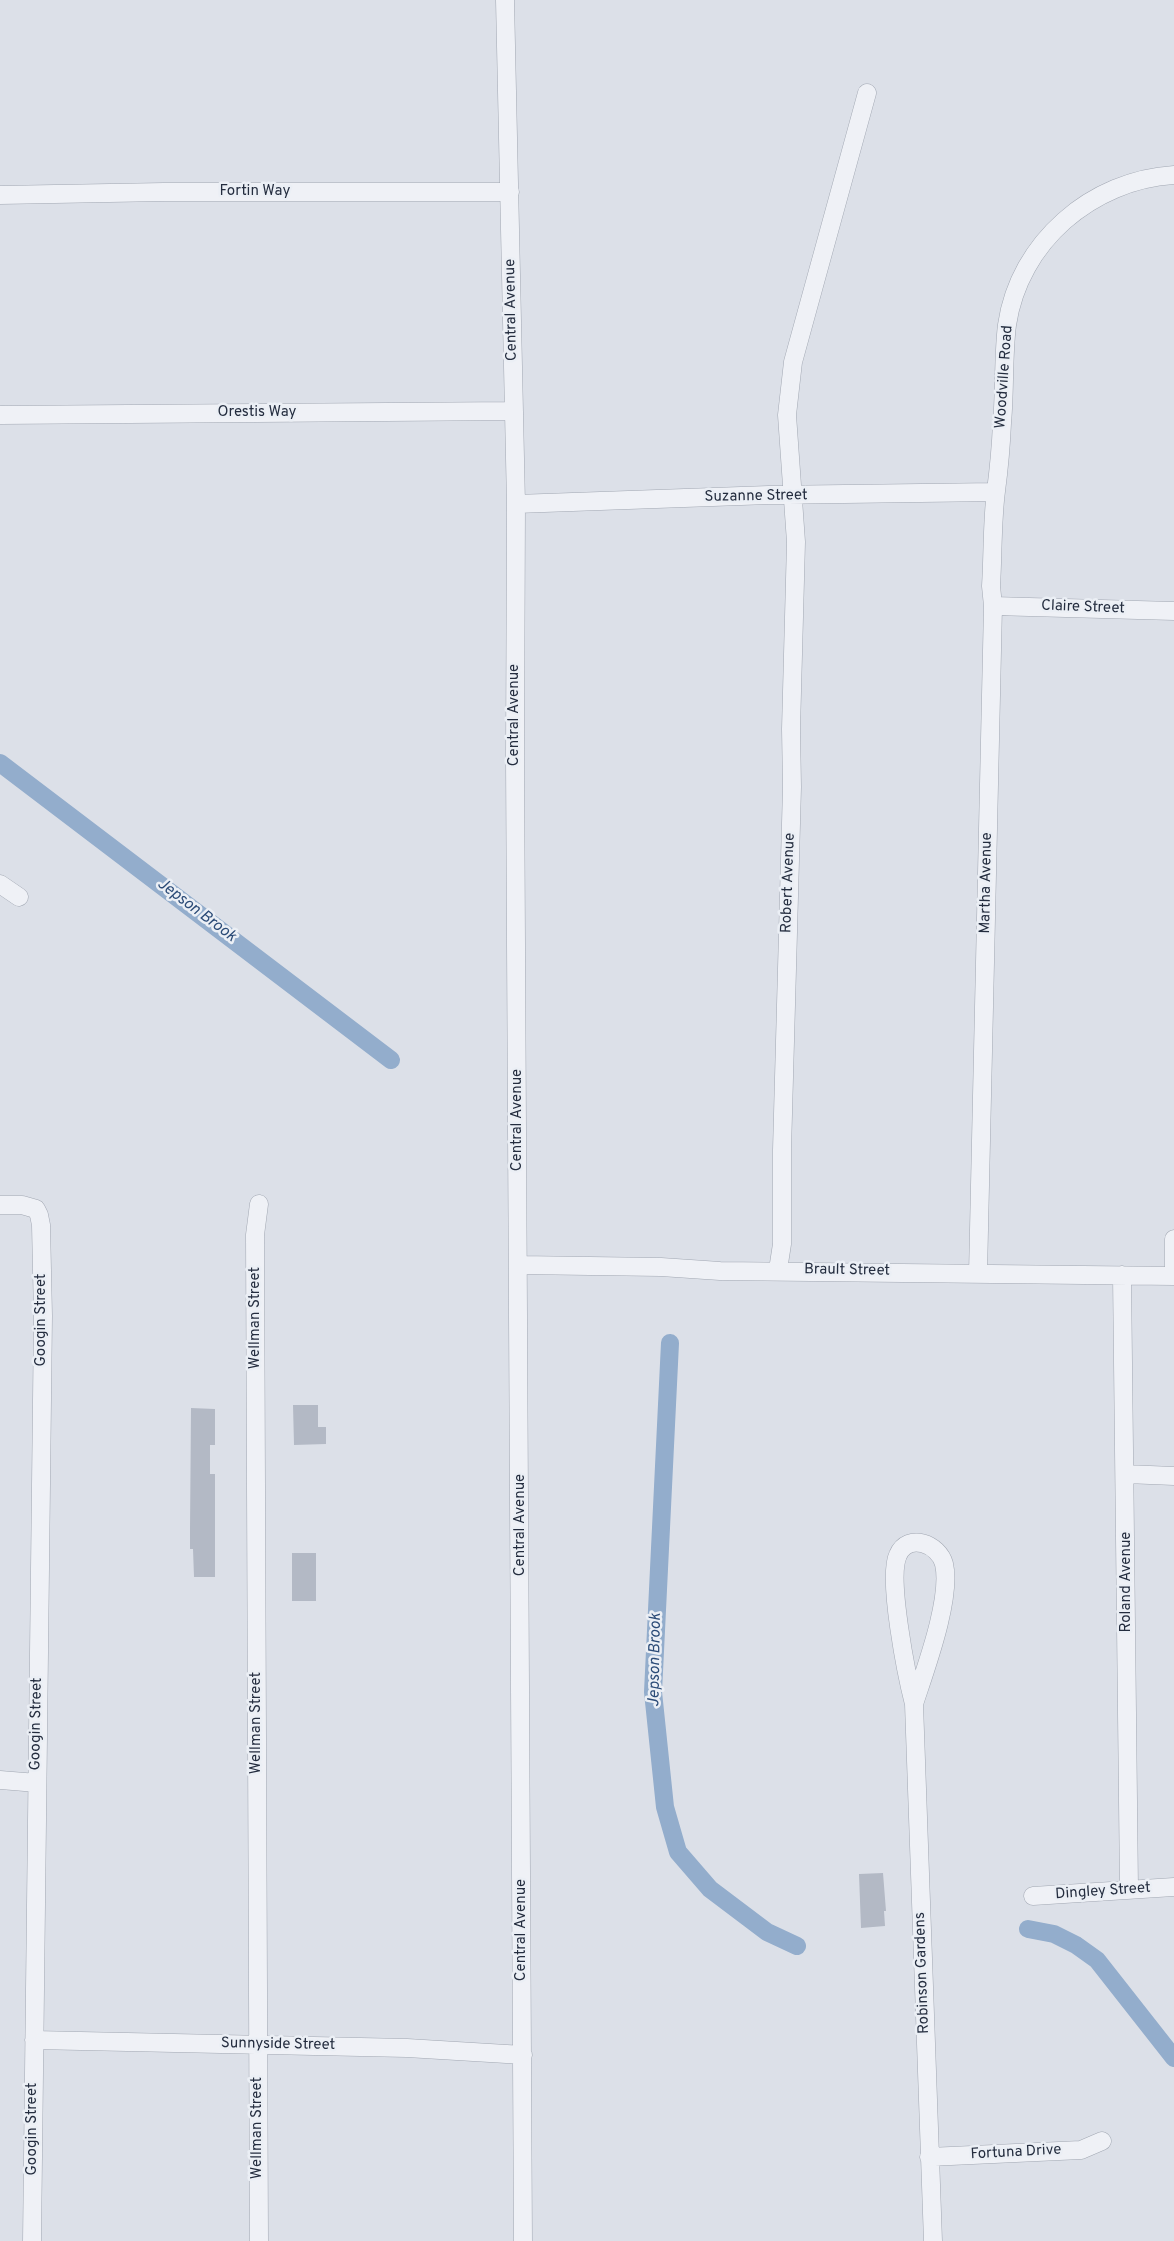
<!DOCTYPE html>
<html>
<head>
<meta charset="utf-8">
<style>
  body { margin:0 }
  canvas { display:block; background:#dce0e8 }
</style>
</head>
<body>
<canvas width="1174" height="2241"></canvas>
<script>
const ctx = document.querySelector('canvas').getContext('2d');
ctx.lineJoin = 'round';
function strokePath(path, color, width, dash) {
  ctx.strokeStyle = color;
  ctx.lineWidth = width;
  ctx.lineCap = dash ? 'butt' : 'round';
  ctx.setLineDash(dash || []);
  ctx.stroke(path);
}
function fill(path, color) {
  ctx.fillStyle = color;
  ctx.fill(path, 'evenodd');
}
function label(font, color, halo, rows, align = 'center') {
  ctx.font = font + ' Overpass,sans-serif';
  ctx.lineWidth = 5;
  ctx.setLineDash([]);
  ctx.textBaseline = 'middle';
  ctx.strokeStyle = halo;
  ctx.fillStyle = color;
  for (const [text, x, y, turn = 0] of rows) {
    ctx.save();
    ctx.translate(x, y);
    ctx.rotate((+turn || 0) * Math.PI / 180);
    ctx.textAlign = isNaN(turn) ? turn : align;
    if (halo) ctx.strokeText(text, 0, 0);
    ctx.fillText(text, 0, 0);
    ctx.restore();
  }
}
strokePath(new Path2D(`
  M 0,763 L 391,1060
  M 670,1343 L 653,1692 L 665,1807 L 678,1852 L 710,1889 L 767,1932 L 797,1946
  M 1028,1929 L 1054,1934 L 1076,1945 L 1097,1960 L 1174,2058`), '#93adcc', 18);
fill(new Path2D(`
  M 293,1405 L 318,1405 L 318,1427 L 326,1427 L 326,1444 L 294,1445 Z
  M 191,1408 L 215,1409 L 215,1445 L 210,1445 L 210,1474 L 215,1474 L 215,1577 L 194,1577 L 193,1549 L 190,1549 L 190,1530 Z
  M 292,1553 L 316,1553 L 316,1601 L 292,1601 Z
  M 883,1873 L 886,1911 L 884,1911 L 885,1926 L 861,1928 L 859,1874 Z`), '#b3b9c5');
const minor = new Path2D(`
  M 505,0 L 516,504 L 515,759 L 523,2241
  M 0,195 L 164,192 L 510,192
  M 0,415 L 514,411
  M 516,504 L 769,495 L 996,492
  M 993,606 L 1174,611
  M 0,884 L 19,897
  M 0,1205 L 22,1205 L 36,1209 L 39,1215 L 41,1225 L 43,1316 L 32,2241
  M 519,1265 L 661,1267 L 720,1271 L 1174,1276
  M 778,1270 L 782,1244 L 782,1150 L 792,787 L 791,729 L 796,542 L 787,415 L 793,362 L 867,93
  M 978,1274 L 993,606 L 991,586 C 993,555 992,522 996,491 C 999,468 1001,446 1002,423 C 1005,391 1003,357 1007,325 C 1019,242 1092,180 1174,175
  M 1122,1275 L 1129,1889
  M 1174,1276 L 1174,1239
  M 1126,1474 L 1174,1476
  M 914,1704 C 925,1670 952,1598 944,1564 C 939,1544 908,1532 898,1555 C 887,1578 907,1677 914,1704 L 933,2241
  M 0,1780 L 37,1783
  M 1033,1896 L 1174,1887
  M 34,2040 L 407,2048 L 523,2055
  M 929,2157 L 1081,2150 L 1102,2141
  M 259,2241 L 255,1235 L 259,1204`);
strokePath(minor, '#a1a7b2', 19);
strokePath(minor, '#eff1f6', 18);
label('15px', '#242d3f', '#ebeff5', [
  ["Fortin Way",255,192],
  ["Central Avenue",512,310,-91],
  ["Woodville Road",1005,377,-86],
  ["Orestis Way",257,413],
  ["Suzanne Street",756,497,-1],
  ["Claire Street",1083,608,2],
  ["Central Avenue",515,715,-90],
  ["Robert Avenue",789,883,-88],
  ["Martha Avenue",987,883,-89],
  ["Central Avenue",518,1120,-90],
  ["Brault Street",847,1271,1],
  ["Wellman Street",256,1318,-90],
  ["Googin Street",42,1320,-90],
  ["Central Avenue",521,1525,-90],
  ["Roland Avenue",1127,1582,-90],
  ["Wellman Street",257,1723,-90],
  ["Googin Street",37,1724,-89],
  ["Dingley Street",1103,1892,-4],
  ["Central Avenue",522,1930,-90],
  ["Robinson Gardens",923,1973,-92],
  ["Sunnyside Street",278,2045,1],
  ["Wellman Street",258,2128,-90],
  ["Googin Street",33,2129,-90],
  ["Fortuna Drive",1016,2153,-3]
]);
label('italic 16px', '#2b4b77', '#ebeff5', [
  ["Jepson Brook",196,911,37],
  ["Jepson Brook",656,1660,-89]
]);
</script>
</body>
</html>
